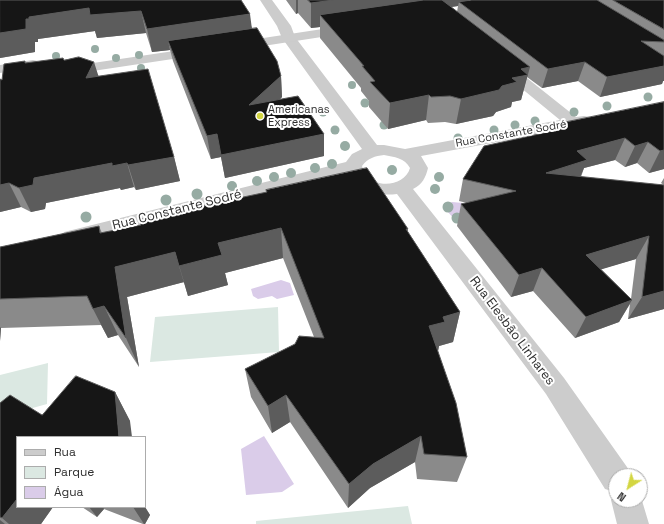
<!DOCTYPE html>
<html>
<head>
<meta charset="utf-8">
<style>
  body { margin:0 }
  #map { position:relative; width:664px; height:524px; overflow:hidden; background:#fff; font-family:"Space Grotesk",sans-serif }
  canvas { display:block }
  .legend { position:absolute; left:16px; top:436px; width:130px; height:72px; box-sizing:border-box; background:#fff; border:1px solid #acacac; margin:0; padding:5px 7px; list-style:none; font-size:12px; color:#2f2f2f }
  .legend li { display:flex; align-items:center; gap:8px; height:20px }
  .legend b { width:20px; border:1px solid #acacac }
  .north { position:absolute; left:608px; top:468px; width:40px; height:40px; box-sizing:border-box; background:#fff; border:1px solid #acacac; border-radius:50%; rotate:216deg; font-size:11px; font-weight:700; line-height:16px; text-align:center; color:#2f2f2f }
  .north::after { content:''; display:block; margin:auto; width:14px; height:18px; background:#d3d641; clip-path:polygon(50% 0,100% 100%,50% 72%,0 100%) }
</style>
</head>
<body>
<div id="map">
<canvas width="664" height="524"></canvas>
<ul class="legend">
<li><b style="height:5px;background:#ccc"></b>Rua</li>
<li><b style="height:11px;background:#dbe8e2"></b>Parque</li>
<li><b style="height:11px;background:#dacce9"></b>Água</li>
</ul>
<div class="north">N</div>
</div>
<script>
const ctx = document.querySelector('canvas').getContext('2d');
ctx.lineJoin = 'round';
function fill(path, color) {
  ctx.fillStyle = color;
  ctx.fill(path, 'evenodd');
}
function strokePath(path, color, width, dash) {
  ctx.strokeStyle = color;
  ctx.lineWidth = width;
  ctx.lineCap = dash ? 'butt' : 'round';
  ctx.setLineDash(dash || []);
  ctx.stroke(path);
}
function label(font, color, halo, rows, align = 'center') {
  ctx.font = font + ' "Space Grotesk",sans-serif';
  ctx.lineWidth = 4;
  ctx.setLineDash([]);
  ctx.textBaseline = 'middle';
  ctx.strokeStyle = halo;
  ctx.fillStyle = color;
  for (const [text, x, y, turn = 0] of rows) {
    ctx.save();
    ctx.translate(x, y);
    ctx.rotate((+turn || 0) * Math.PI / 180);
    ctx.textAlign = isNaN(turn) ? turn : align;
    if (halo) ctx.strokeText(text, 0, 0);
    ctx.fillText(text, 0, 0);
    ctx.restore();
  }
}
fill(new Path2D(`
  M 278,307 L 279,352 L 150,362 L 155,317 Z
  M 48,363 L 47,404 L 0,417 L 0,375 Z
  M 408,506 L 412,524 L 256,524 L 256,521 Z`), '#dbe8e2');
fill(new Path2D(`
  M 452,202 L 463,203 L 467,207 L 459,222 L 455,220 L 447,211 L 449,204 Z
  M 281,280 L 290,283 L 294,295 L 277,299 L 272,296 L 258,299 L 253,296 L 251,289 Z
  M 264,436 L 294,484 L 282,492 L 246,495 L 241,449 Z`), '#dacce9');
fill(new Path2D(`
  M 260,0 L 272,0 L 291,26 L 295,37 L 377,145 L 384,145 L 405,149 L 560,120 L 498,69 L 496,66 L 498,63 L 503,62 L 508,63 L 576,117 L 584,116 L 590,117 L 592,121 L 590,125 L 584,126 L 421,156 L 428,168 C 426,177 422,185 413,189 L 564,378 L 627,467 L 630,476 L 616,476 L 616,500 L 640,500 L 640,494 L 649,524 L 617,524 L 611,500 L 615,492 L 605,489 L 546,394 L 397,194 C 380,196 352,193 346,173 L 71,244 L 64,242 L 60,237 L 64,232 L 346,162 L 352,154 L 362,149 L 282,38 L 277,26 ZM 384,155 C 394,157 405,158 410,168 C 405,186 377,189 366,175 C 364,172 363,169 362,166 C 368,158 375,156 384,155 Z`), '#ccc');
fill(new Path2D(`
  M 349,25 L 354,26 L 356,29 L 354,32 L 237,50 L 232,49 L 230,46 L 232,43 L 237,42 Z
  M 201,47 L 206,48 L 208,51 L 206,54 L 66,75 L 61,74 L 59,71 L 61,68 L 66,67 Z
  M 33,60 L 38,61 L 40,64 L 38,67 L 0,73 L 0,65 Z`), '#ccc');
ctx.fillStyle = '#96aba3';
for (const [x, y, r] of [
  [95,49,4],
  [139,55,4],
  [56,56,4],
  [116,58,4],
  [141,68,4],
  [352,85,4],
  [648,97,4.5],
  [365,103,4.5],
  [607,106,4.5],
  [323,112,4.5],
  [574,112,4.5],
  [535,121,4.5],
  [384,125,4.5],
  [515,125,4.5],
  [335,130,4.5],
  [494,130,4.5],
  [458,138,4.5],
  [345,146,5],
  [332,164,5],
  [315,168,5],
  [392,170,5],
  [291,173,5],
  [274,177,5],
  [439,177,5],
  [257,181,5],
  [232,186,5],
  [435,189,5],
  [197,194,5.5],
  [166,200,5.5],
  [448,207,5.5],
  [86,217,5.5],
  [457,218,5.5]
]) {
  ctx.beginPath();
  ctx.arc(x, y, r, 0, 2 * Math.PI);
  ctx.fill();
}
fill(new Path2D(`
  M 0,0 L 241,0 L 252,28 L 281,76 L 282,97 L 280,100 L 324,156 L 225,178 L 221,157 L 211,159 L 173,61 L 170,50 L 152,52 L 146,33 L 97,38 L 95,31 L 38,39 L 38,42 L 35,42 L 35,52 L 0,58 Z
  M 286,0 L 469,0 L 468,1 L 472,0 L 664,0 L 664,81 L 663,81 L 662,84 L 600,97 L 578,81 L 542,88 L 527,77 L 521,100 L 512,102 L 511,107 L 496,112 L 493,116 L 456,124 L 445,122 L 428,123 L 426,120 L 388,129 L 369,107 L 369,101 L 361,91 L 361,88 L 320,38 L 320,27 L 311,28 L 298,13 L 296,14 ZM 458,6 L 457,12 L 451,7 Z
  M 64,60 L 99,76 L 174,157 L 180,181 L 136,190 L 134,187 L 121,190 L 120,188 L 46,203 L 45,209 L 31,212 L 21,207 L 0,212 L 0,79 L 2,80 L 26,63 Z
  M 664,102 L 664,169 L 649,173 L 637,163 L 625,167 L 615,160 L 584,168 L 581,177 L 664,185 L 661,183 L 664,178 L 664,309 L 628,319 L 630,304 L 619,322 L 575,338 L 533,291 L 511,297 L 457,226 L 461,204 L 467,203 L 459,201 L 463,179 L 554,130 L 557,124 ZM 636,259 L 631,299 L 601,269 Z
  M 266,190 L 408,229 L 408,232 L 460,312 L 453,342 L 439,346 L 438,351 L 467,457 L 457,482 L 417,479 L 415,462 L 370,488 L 348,508 L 290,422 L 272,433 L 251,397 L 245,369 L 314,337 L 283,258 L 225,273 L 228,285 L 188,296 L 184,282 L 127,297 L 139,367 L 118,335 L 108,338 L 101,325 L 1,328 L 0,341 L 0,247 L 99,226 L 102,233 L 141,225 L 267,192 Z
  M 115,392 L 130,421 L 17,437 L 53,507 L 41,524 L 0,524 L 0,403 L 42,415 Z
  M 82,507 L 145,507 L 150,515 L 145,524 L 143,524 L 104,509 L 97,517 Z`), '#8a8a8a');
fill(new Path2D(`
  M 296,0 L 298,0 L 298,13 L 296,14 Z
  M 334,0 L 469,0 L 464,5 L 459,2 L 458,6 L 329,25 L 320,15 L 320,27 L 311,28 L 311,3 Z
  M 89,8 L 141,11 L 146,33 L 97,38 L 95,31 L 38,39 L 38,42 L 35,42 L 35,52 L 0,58 L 0,33 L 26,19 L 29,17 Z
  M 250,14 L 253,37 L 168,41 L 170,50 L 152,52 L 147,29 Z
  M 94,62 L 101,84 L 86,78 Z
  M 585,62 L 578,81 L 542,88 L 548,69 Z
  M 664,66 L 664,81 L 663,81 L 662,84 L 600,97 L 607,77 Z
  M 530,67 L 521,100 L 512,102 L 511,107 L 496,112 L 493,116 L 456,124 L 461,99 L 502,86 L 512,78 L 521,69 Z
  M 281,76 L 282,97 L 251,127 L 249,105 Z
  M 429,95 L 426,120 L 388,129 L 390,103 Z
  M 217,134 L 324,134 L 324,156 L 225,178 L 221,157 L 211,159 L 207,136 Z
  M 625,138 L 615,160 L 584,168 L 578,182 L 546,173 L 577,151 Z
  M 648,142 L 637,163 L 625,167 L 635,146 Z
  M 664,150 L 664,169 L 649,173 L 660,151 Z
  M 174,157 L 180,181 L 136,190 L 128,165 Z
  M 112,163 L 127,163 L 134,187 L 121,190 L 120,188 L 46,203 L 45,209 L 31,212 L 19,188 L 34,178 Z
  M 9,183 L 21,207 L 0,212 L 0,185 Z
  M 281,228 L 283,258 L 225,273 L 228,285 L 188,296 L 179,266 L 218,243 Z
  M 649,236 L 636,259 L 576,277 L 586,255 Z
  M 175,252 L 184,282 L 127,297 L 139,367 L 126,338 L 115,267 Z
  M 542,268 L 533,291 L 511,297 L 519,275 Z
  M 664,291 L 664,309 L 628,319 L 642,297 Z
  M 632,300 L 619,322 L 575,338 L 586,317 Z
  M 104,306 L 118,335 L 108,338 L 93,309 Z
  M 460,312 L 453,342 L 439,346 L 438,351 L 423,355 L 429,326 L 443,317 Z
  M 0,327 L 1,328 L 0,341 Z
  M 115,392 L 130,421 L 132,437 L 119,437 Z
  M 286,395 L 290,422 L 272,433 L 268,406 Z
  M 421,436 L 415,462 L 370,488 L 348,508 L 349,484 L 373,464 Z
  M 17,499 L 17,507 L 53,507 L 41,524 L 9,524 L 2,518 Z
  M 89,507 L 103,507 L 104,509 L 97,517 Z
  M 133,507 L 145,507 L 150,515 L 145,524 L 144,524 Z
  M 0,520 L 5,524 L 0,524 Z`), '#5c5c5c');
const building = new Path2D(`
  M 0,0 L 241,0 L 250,14 L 147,29 L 141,11 L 90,15 L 89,8 L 29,17 L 29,19 L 26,19 L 26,29 L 0,33 Z
  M 308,0 L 334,0 L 311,3 Z
  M 424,0 L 442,0 L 530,67 L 521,69 L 528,75 L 512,78 L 517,82 L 502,86 L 499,90 L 461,99 L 450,96 L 431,97 L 429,95 L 390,103 L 370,82 L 375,81 L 362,66 L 364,66 L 320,15 Z
  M 472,0 L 597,0 L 664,40 L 664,42 L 641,41 L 664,56 L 664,66 L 607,77 L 585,62 L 548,69 L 459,2 Z
  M 613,0 L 664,0 L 664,29 Z
  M 257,28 L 277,61 L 281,76 L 249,105 L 298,96 L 324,134 L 221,155 L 217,134 L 207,136 L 168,41 Z
  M 79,57 L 94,62 L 86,78 L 148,69 L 174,157 L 128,165 L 127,163 L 112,166 L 112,163 L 34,178 L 33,185 L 19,188 L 9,183 L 0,185 L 0,79 L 2,80 L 4,64 L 25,61 L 25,63 L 63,58 L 64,60 Z
  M 664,102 L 664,150 L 660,151 L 648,142 L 635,146 L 625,138 L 577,151 L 587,160 L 546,173 L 664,185 L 664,291 L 642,297 L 649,236 L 586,255 L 632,300 L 586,317 L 542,268 L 519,275 L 461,204 L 516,191 L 463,179 L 484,146 L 562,129 L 557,124 Z
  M 367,168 L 408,229 L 406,229 L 460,312 L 443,317 L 445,322 L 429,326 L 456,403 L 467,457 L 424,454 L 421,436 L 373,464 L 349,484 L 286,395 L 268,406 L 245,369 L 295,344 L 299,336 L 324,338 L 281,228 L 218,243 L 222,255 L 179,266 L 175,252 L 115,267 L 126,338 L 104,306 L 93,309 L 87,296 L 0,299 L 0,247 L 99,226 L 100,233 L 141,225 L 140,219 L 267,192 L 266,190 Z
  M 76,376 L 115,392 L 119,437 L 17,437 L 17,499 L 2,518 L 0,517 L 0,403 L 10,395 L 42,415 Z`);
fill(building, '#161616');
strokePath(building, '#5c5c5c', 1);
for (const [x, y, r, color] of [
  [260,116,4,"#d3d641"]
]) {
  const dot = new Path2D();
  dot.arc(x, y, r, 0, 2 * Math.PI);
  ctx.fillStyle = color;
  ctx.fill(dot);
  strokePath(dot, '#fff', 1.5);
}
label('11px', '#2f2f2f', '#fff', [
  ["Americanas",268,110],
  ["Express",268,123]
], 'left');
label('11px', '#2f2f2f', '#fff', [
  ["Rua Constante Sodré",511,134,-10]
]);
label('13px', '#2f2f2f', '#fff', [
  ["Rua Constante Sodré",177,210,-14],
  ["Rua Elesbão Linhares",512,331,53]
]);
</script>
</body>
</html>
